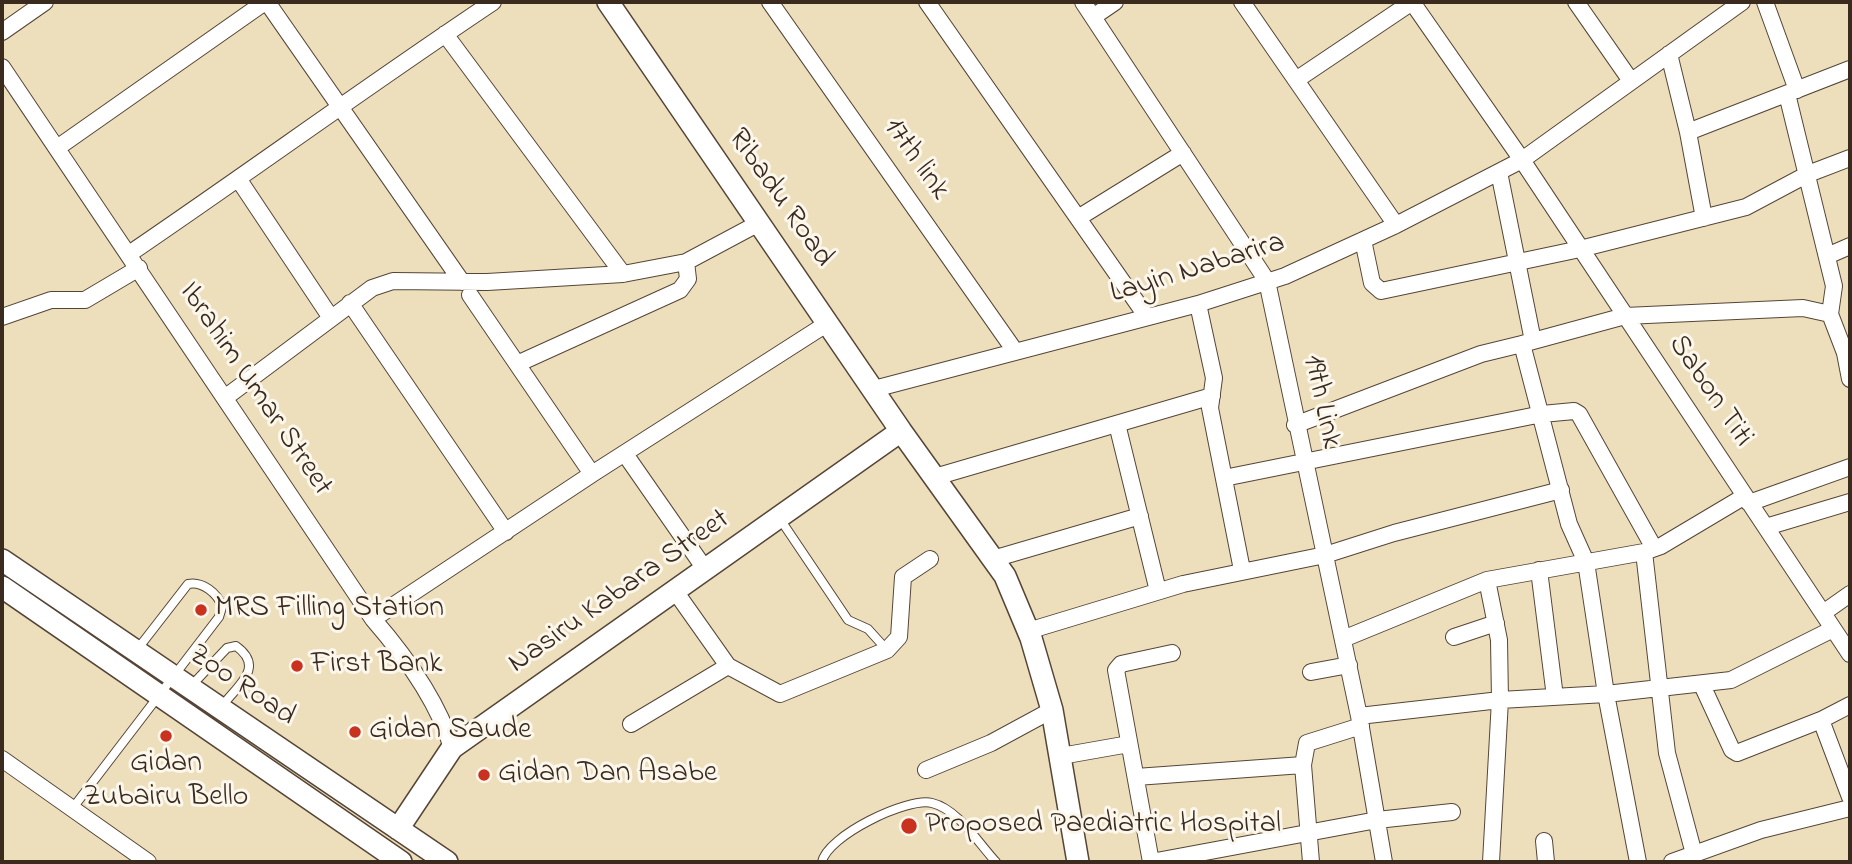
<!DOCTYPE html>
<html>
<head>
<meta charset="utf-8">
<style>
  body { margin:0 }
  #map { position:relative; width:1852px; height:864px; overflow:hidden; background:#eddfbc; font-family:"Indie Flower",sans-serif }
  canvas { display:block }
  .frame { position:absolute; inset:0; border:4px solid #3b2a1e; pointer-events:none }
</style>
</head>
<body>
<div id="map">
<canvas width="1852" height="864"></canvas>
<div class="frame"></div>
</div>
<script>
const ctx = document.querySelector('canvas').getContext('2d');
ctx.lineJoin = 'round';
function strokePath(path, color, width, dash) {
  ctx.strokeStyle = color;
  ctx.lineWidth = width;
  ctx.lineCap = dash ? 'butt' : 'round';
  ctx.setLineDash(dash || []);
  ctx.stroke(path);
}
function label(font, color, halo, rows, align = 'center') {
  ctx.font = font + ' "Indie Flower",sans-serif';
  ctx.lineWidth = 6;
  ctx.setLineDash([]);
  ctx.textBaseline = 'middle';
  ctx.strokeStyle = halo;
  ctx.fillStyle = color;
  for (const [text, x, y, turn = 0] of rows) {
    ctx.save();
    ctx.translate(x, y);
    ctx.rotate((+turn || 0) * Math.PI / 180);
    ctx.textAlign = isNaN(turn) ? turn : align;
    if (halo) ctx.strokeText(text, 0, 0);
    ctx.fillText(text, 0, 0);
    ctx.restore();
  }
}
const lane = new Path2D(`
  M 780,519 L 848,620 L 868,629 L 887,650
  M 191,686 L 227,648 L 236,646 C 265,667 239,684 222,706
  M 72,809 L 219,617 L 222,607 C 218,593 202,581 188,584 L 136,651
  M 822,862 C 827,836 907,797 932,803 C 958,809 979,844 996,862`);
const street = new Path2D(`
  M 267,2 L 462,282
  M 770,2 L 1015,351
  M 927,2 L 1147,317
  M 1083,2 L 1267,281 L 1359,716 L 1384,862
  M 1242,2 L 1396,225
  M 1412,2 L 1522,160 L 1850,654
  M 1576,2 L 1631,81
  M 1765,2 L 1797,90
  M 1093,17 L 1115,2
  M 2,32 L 45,2
  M 445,34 L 623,274
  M 1669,54 L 1688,132
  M 2,67 L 373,619 C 406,657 438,701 452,748
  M 1296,80 L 1412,2
  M 1787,94 L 1834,286 L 1830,314
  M 57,148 L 265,2
  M 1499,172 L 1533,341
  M 239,180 L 331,318
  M 1078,218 L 1183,153
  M 1704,218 L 1688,132 L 1850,69
  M 1363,240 L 1372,283 L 1381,291 L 1580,249 L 1746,207 L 1808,174 L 1850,158
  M 129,254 C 251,171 370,84 493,2
  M 1827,256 L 1850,246
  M 470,295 L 592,474 L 828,323
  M 350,303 L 506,532
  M 1198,304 L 1214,378 L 1210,408 L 1242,570
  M 2,317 L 51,300 L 85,300 L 139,268
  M 1845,353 L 1850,379
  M 517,364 L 680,290 L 688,279 L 686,262
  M 874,389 L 1198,304 L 1285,276 L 1396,225 L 1522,160 L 1742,2
  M 226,397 L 372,288 L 393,281 L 487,282 L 623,274 L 686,262 L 759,223
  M 1117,424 L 1158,591
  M 1295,425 L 1481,354 L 1522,344
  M 625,454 L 705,569
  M 935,477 L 1212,396
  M 1224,478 L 1542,414 L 1574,411 L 1579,414 L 1654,548
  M 1749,503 L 1850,467
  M 1766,527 L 1850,502
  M 1644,552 L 1667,753 L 1694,854
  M 993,559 L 1140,516
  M 1539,570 L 1555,697
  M 675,591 L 728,666 L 780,694 L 887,650 L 899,637 L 903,577 L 930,559
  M 1823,613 L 1850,594
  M 373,619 L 592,474
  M 1833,629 L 1731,680 L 1606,694 L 1586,562 L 1569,524 L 1522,344 L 1625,316 L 1803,308 L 1830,314 L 1845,353 L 1850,352
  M 1028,631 L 1183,584 L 1325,555 L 1394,533 L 1561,490
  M 1454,637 L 1496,623
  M 1343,639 L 1487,580 L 1644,552 L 1661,546 L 1745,496
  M 1311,672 L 1349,665
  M 1702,685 L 1732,750 L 1737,753 L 1821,720
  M 1850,705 L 1821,720 L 1850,797
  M 1359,716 L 1500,700 L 1499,640 L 1487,580
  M 631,724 L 728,666
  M 1061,756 L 1129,744
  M 2,759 L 148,862
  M 926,770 L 991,743 L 1052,710
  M 1136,777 L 1303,765
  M 1544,841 L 1546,862
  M 1151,862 L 1377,820 L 1452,812
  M 1151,862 L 1116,670 L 1121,664 L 1172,653
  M 1311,862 L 1303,765 L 1307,743 L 1361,726
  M 1491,862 L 1500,700 L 1606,694 L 1638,862
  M 1672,862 L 1761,830 L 1850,808`);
const secondary = new Path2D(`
  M 608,2 L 901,431 L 1005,576 L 1031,638 L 1052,710 L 1078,862
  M 2,560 L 447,862
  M 2,587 L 401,862
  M 398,829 L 452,748 L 901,431`);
strokePath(lane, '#564536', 10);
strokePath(street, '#564536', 18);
strokePath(secondary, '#564536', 24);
strokePath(lane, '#fff', 8);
strokePath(street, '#fff', 16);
strokePath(secondary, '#fff', 21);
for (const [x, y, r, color] of [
  [201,610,7,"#c8321e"],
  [297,666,7,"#c8321e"],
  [355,732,7,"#c8321e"],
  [166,736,7,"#c8321e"],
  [484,775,7,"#c8321e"],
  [909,826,9,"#c8321e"]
]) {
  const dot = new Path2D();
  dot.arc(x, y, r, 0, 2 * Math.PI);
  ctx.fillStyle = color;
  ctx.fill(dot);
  strokePath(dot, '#fbf7ec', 2.5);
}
label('30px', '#3b2a1e', '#fbf7ec', [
  ["17th link",915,160,55],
  ["Ribadu Road",779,199,55],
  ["Layin Nabarira",1198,270,-17],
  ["Ibrahim Umar Street",254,390,56],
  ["Sabon Titi",1709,392,56],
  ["19th Link",1320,402,78],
  ["Nasiru Kabara Street",620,593,-35],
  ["Zoo Road",241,687,34]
]);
label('30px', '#3b2a1e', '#fbf7ec', [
  ["MRS Filling Station",215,610],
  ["First Bank",311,666],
  ["Gidan Saude",369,732],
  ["Gidan",166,765,"center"],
  ["Zubairu Bello",166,799,"center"],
  ["Gidan Dan Asabe",498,775],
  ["Proposed Paediatric Hospital",925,826]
], 'left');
</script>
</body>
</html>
